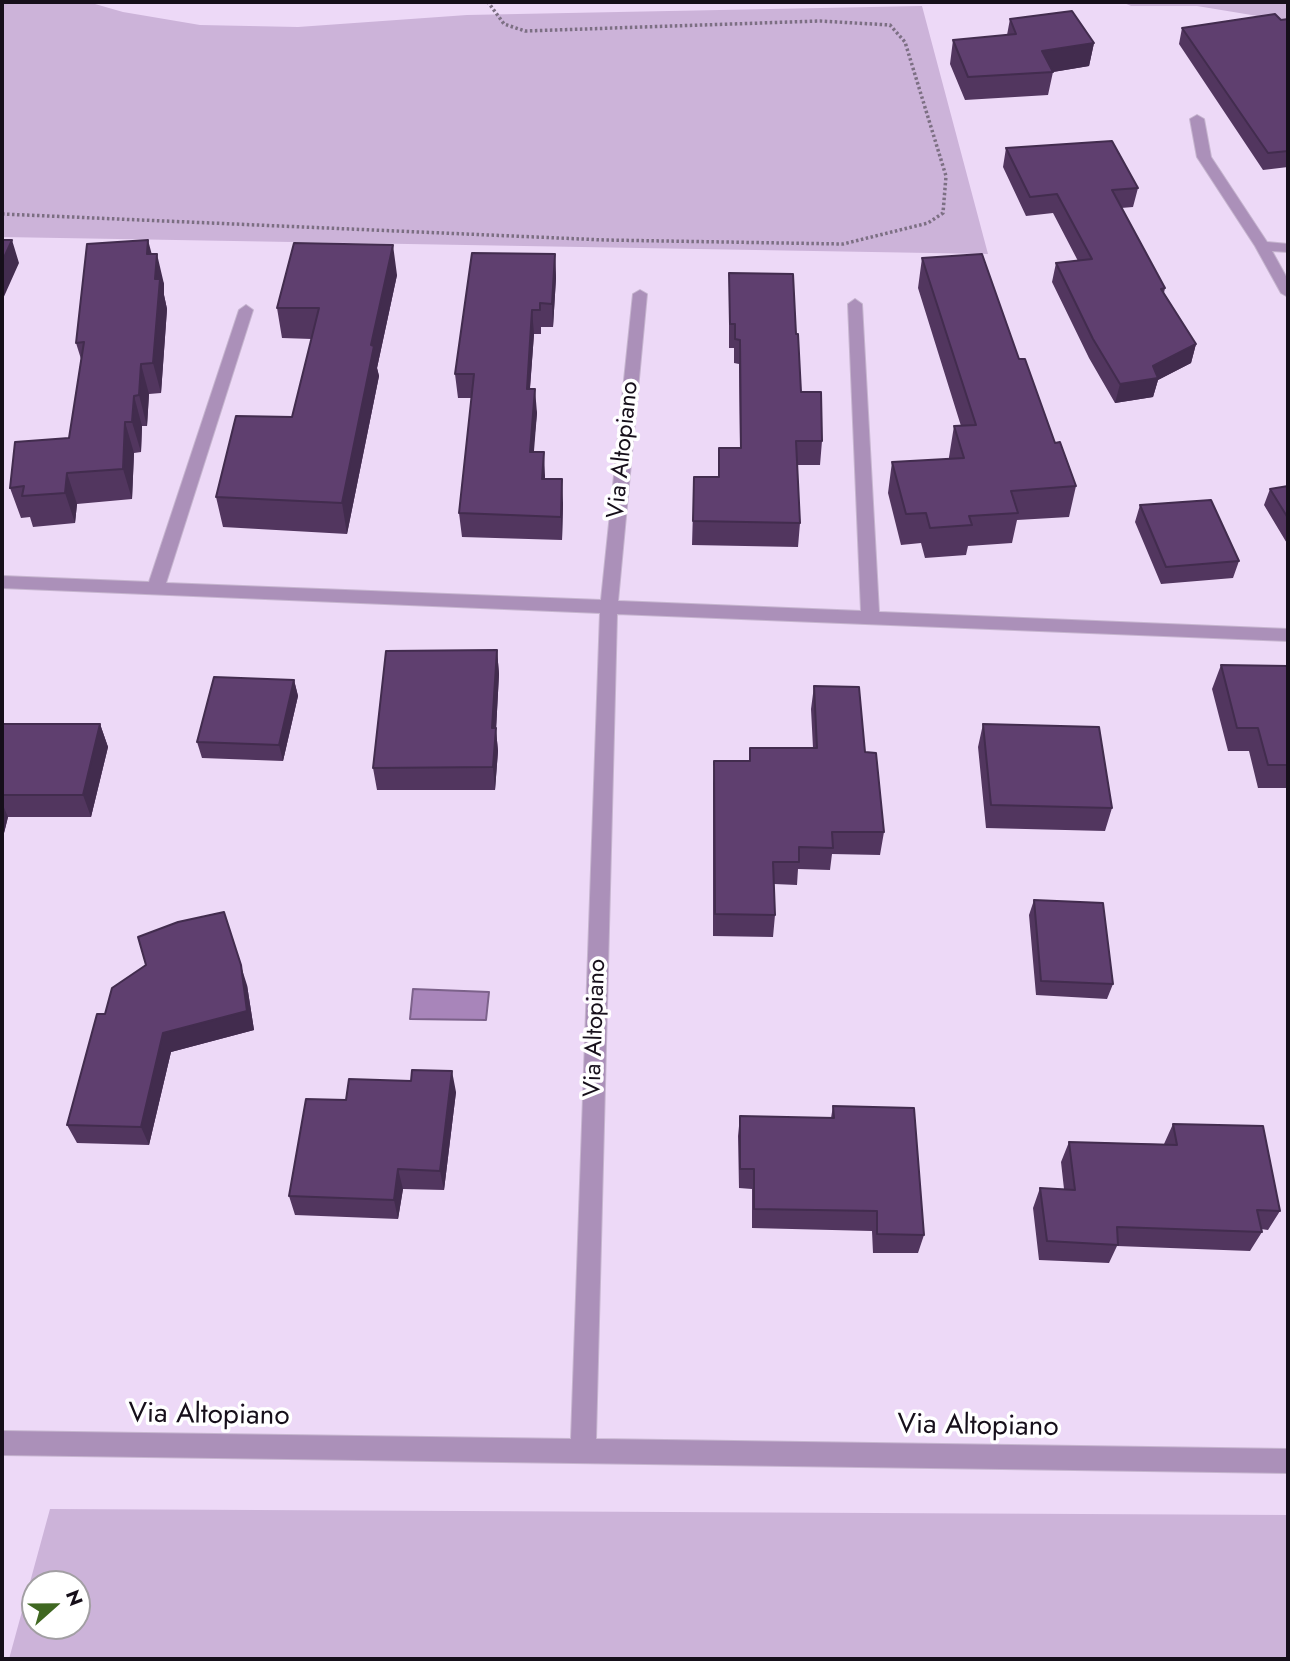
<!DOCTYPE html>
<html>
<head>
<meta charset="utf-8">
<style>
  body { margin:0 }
  #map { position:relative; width:1290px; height:1661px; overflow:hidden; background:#edd9f7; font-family:Jost,sans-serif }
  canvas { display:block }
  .frame { position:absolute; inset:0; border:4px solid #160f1a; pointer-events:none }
  .north { position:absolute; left:21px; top:1570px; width:70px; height:70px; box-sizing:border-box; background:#fff; border:2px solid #a29fa3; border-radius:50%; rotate:69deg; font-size:19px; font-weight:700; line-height:28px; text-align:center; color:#160f1a }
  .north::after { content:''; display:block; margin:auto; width:24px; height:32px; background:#406822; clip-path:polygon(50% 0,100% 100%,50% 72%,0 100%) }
</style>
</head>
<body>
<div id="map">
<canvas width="1290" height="1661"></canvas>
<div class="frame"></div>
<div class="north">N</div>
</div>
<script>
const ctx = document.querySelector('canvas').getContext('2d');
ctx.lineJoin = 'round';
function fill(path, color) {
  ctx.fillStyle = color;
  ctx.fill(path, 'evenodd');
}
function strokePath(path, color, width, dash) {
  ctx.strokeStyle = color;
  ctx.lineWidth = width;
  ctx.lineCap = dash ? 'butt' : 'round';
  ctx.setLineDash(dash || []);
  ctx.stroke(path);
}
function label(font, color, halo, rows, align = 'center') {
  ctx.font = font + ' Jost,sans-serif';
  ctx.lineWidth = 7;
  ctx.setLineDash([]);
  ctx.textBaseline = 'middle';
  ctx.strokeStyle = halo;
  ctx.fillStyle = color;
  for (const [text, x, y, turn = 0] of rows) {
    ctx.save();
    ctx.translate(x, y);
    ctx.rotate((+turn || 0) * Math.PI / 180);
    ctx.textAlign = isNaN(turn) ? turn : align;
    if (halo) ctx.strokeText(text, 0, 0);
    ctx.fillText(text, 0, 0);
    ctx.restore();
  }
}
fill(new Path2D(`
  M 2,2 L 88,2 L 123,12 L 200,25 L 298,27 L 467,15 L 922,6 L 988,254 L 2,237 Z
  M 1122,2 L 1288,2 L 1288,21 L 1197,6 L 1131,6 Z
  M 50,1509 L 1288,1515 L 1288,1659 L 9,1659 ZM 35,1584 L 77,1584 L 77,1626 L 35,1626 Z`), '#ccb3d9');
const water = new Path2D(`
  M 413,989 L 489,992 L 486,1020 L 410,1019 Z`);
fill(water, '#a885ba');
strokePath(water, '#7c628a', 2);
const minor = new Path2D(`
  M 1197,115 L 1204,119 L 1211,157 L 1267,242 L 1288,244 L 1288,252 L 1272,251 L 1288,280 L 1288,297 L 1281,293 L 1255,246 L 1197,157 L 1190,119 Z
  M 640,290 L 647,294 L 618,601 L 861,611 L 848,304 L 855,299 L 862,304 L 879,612 L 1288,629 L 1288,641 L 617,614 L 596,1439 L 1288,1449 L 1288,1473 L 2,1455 L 2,1431 L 571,1439 L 600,613 L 2,588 L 2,576 L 149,582 L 239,310 L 246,305 L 253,310 L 166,583 L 601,600 L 633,294 Z`);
strokePath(minor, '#c6b5cf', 2);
strokePath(new Path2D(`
  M 2,214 L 605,240 L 843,244 L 928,223 L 943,213 L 946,176 L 905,42 L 890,25 L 820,21 L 525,31 L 504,24 L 488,2`), '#7c6f83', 3.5, [2.5, 2.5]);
fill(minor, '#ab90b9');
fill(new Path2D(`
  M 1010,19 L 1094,43 L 1089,66 L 1053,72 L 1048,95 L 965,100 L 950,64 L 953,40 L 1007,35 Z
  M 1288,19 L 1288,167 L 1263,170 L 1179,44 L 1182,28 Z
  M 1006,148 L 1138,188 L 1133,207 L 1121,208 L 1165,288 L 1164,293 L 1196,344 L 1191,363 L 1158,380 L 1153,397 L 1115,403 L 1089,358 L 1052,282 L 1056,263 L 1078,261 L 1053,213 L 1026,216 L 1003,167 Z
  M 152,254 L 164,284 L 164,295 L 167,309 L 161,393 L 149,394 L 147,426 L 142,426 L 141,452 L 134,453 L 132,499 L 77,504 L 75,523 L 33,527 L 30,517 L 21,518 L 10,488 L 69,438 L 81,359 L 76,343 Z
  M 555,254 L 556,278 L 553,327 L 541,327 L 541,334 L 534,334 L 530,389 L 537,413 L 533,452 L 545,476 L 545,479 L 563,503 L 562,540 L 462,537 L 459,513 L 472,398 L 458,398 L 455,374 Z
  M 922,258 L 1019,359 L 1055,443 L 1076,486 L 1069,517 L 1017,520 L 1012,543 L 968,546 L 966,555 L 925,558 L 921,543 L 901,545 L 888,493 L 892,462 L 949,459 L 949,457 L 954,426 L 961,426 L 918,288 Z
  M 729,273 L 796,334 L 801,392 L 822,441 L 820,465 L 797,465 L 800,523 L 798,547 L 692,545 L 694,477 L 718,477 L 719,448 L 740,448 L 739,364 L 734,363 L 734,348 L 729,348 Z
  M 397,275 L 377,368 L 379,376 L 347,534 L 223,527 L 216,497 L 292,417 L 312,339 L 282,338 L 277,308 Z
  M 1288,486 L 1288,545 L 1264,505 L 1270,489 Z
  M 1140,505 L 1239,561 L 1233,578 L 1161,584 L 1135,522 Z
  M 497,650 L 499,674 L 496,730 L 498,751 L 495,790 L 377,790 L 373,768 Z
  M 1221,665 L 1288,666 L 1288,788 L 1258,788 L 1249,751 L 1228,751 L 1212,689 Z
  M 294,680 L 298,696 L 283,761 L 202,758 L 197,742 Z
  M 814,686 L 865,752 L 884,832 L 880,855 L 832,854 L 830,870 L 798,869 L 797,885 L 774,884 L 775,915 L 773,937 L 713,936 L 713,784 L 714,761 L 749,761 L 750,748 L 813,748 L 811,709 Z
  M 2,724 L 100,724 L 108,747 L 91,817 L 8,817 L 2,841 Z
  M 983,724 L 1112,808 L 1105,831 L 986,828 L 978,747 Z
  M 1034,900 L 1113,984 L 1107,999 L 1036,995 L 1029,915 Z
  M 247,985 L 254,1030 L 171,1052 L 149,1145 L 77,1143 L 67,1125 L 105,1014 Z
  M 456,1092 L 444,1190 L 403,1189 L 398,1219 L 295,1215 L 289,1196 L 346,1100 Z
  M 833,1106 L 924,1235 L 918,1253 L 873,1253 L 872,1231 L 752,1228 L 752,1189 L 739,1188 L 738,1136 L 740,1116 L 831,1118 Z
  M 1173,1124 L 1280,1211 L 1268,1230 L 1261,1229 L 1262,1232 L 1250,1251 L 1117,1246 L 1109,1263 L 1039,1260 L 1033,1208 L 1040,1188 L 1064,1189 L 1061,1162 L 1069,1142 L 1164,1144 Z`), '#52365f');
fill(new Path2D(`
  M 1094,43 L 1089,66 L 1053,72 L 1042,51 Z
  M 12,240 L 19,263 L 2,301 L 2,262 Z
  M 148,240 L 156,270 L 157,254 L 164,284 L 164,295 L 167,309 L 161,393 L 153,363 L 147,254 Z
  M 393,245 L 397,275 L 377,368 L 379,376 L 347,534 L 342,503 L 371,345 Z
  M 555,254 L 556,278 L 553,327 L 552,304 Z
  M 532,310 L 534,334 L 528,413 L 527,389 Z
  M 1196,344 L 1191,363 L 1158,380 L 1153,397 L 1115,403 L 1120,384 Z
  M 141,364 L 149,394 L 147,426 L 139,395 Z
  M 535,389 L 537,413 L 532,476 L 530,452 Z
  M 134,396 L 142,426 L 141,452 L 132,422 Z
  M 125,422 L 134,453 L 132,499 L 123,469 Z
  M 544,452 L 545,476 L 543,503 L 542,479 Z
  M 67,473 L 77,504 L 75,523 L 65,493 Z
  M 562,479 L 563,503 L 562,540 L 561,517 Z
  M 497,650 L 499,674 L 496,730 L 498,751 L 495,790 L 493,767 L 492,728 Z
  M 294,680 L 298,696 L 283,761 L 279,745 Z
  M 100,724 L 108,747 L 91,817 L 83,795 Z
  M 2,803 L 8,817 L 2,841 Z
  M 224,912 L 247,985 L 254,1030 L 171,1052 L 149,1145 L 141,1127 L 163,1033 Z
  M 452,1071 L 456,1092 L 444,1190 L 440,1171 Z
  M 398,1169 L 403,1189 L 398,1219 L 394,1200 Z`), '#422c4e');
const building = new Path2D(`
  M 1072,11 L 1094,43 L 1042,51 L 1053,72 L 968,77 L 953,40 L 1016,34 L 1010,19 Z
  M 1275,14 L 1281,20 L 1288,19 L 1288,151 L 1268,153 L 1182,28 Z
  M 1112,141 L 1138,188 L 1112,190 L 1165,288 L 1161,289 L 1196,344 L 1153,366 L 1158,378 L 1120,384 L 1093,339 L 1056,263 L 1092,259 L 1057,194 L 1030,197 L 1006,148 Z
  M 2,240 L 12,240 L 2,262 Z
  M 148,240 L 147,254 L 157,254 L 155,279 L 160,279 L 153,363 L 141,364 L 139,395 L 134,396 L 132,422 L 125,422 L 123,469 L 67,473 L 65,493 L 22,496 L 24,486 L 10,488 L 15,442 L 69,438 L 84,342 L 76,343 L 87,244 Z
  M 294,243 L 393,245 L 371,345 L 374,346 L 342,503 L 216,497 L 236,416 L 292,417 L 319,308 L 277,308 Z
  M 472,253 L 555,254 L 552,304 L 540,303 L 540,310 L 532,310 L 527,389 L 535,389 L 530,452 L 544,452 L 542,479 L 562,479 L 561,517 L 459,513 L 474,374 L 455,374 Z
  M 982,254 L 1019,359 L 1025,359 L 1055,443 L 1060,442 L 1076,486 L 1011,491 L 1018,513 L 969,516 L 972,525 L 930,528 L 926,513 L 906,514 L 892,462 L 964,458 L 954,426 L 976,425 L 922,258 Z
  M 729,273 L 793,274 L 796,334 L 798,334 L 801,392 L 821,392 L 822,441 L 796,441 L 800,523 L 693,521 L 694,477 L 719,477 L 719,448 L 741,448 L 740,340 L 735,339 L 735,324 L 730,324 Z
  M 1288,486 L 1288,518 L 1270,489 Z
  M 1211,500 L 1239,561 L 1166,567 L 1140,505 Z
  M 497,650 L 492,728 L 496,728 L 493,767 L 373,768 L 386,651 Z
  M 1221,665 L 1288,666 L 1288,765 L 1268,765 L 1258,728 L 1237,728 Z
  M 214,677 L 294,680 L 279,745 L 197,742 Z
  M 814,686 L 859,687 L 865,752 L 876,753 L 884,832 L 832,832 L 833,848 L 799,847 L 799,862 L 773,862 L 775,915 L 715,914 L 714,761 L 750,761 L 750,748 L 817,748 Z
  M 2,724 L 100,724 L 83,795 L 2,795 Z
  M 983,724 L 1099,727 L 1112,808 L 991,805 Z
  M 1034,900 L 1103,903 L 1113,984 L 1041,981 Z
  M 224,912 L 241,965 L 247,1011 L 163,1033 L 141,1127 L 67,1125 L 97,1014 L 105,1014 L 112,988 L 146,965 L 138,937 L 178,922 Z
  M 412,1070 L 452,1071 L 440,1171 L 398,1169 L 394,1200 L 289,1196 L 306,1099 L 346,1100 L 349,1079 L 411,1081 Z
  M 833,1106 L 914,1108 L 924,1235 L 877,1234 L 877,1211 L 754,1209 L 754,1169 L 740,1169 L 740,1116 L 834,1118 Z
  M 1173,1124 L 1263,1126 L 1280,1211 L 1257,1210 L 1262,1232 L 1117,1227 L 1118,1245 L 1047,1241 L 1040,1188 L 1075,1190 L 1069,1142 L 1177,1145 Z`);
fill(building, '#5f3f6f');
strokePath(building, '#422c4e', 2);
label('24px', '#160f1a', '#fff', [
  ["Via Altopiano",624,450,-84],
  ["Via Altopiano",596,1028,-88]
]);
label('28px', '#160f1a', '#fff', [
  ["Via Altopiano",209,1416,1],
  ["Via Altopiano",978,1427,1]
]);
</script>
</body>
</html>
